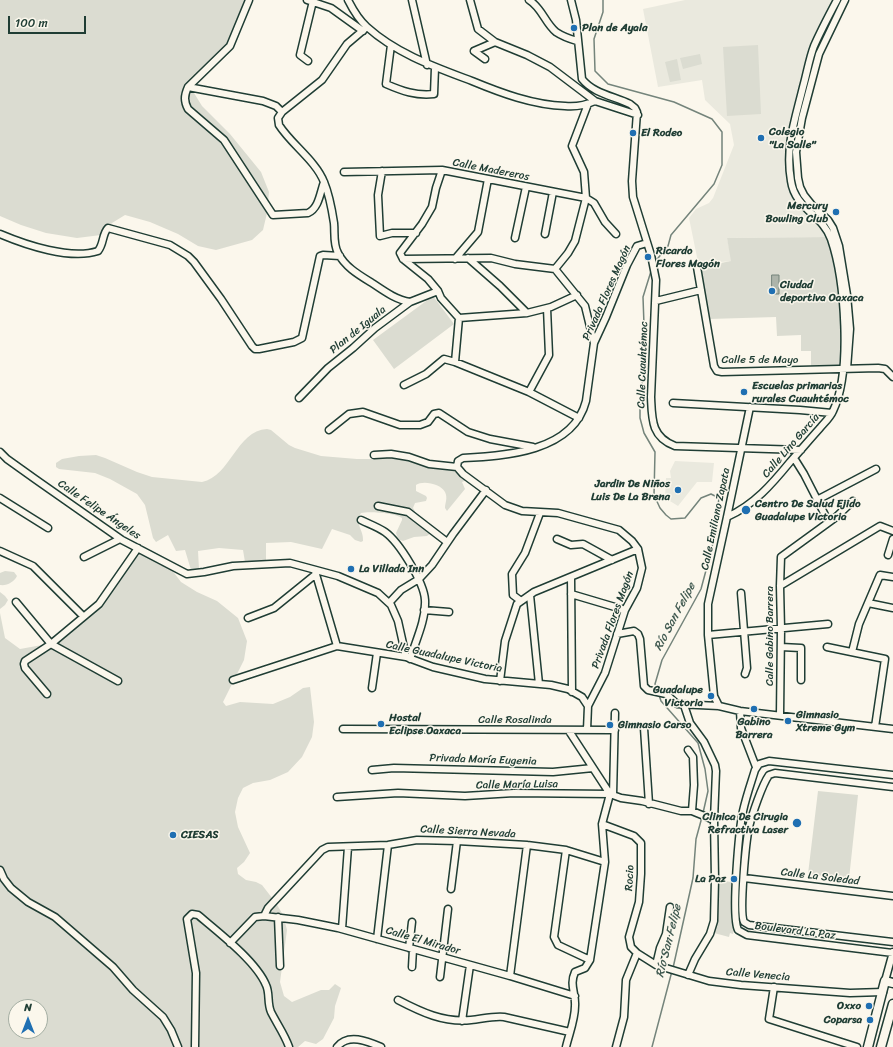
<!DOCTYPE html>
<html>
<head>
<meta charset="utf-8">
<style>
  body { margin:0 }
  #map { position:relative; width:893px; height:1047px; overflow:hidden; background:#fbf7ec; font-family:Sriracha,sans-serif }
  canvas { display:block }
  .north { position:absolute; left:8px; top:999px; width:40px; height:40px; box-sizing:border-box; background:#fbf7ec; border:1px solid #a3ada2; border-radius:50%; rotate:0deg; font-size:11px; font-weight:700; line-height:16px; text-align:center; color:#1f3d34 }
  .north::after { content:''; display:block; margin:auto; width:14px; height:18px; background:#1f6fb2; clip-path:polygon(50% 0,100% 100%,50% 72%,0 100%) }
  .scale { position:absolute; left:8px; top:16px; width:78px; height:18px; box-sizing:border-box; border:2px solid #1f3d34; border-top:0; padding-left:5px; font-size:12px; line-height:14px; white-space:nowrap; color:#1f3d34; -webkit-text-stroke:3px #fbf7ec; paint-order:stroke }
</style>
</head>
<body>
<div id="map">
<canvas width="893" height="1047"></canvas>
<div class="north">N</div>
<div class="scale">100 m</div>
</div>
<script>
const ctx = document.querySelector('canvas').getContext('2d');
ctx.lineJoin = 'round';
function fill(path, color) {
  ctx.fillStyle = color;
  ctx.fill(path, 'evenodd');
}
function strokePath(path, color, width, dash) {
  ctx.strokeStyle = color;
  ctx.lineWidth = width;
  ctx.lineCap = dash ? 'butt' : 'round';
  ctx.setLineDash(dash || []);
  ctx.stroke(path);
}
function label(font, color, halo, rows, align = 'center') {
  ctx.font = font + ' Sriracha,sans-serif';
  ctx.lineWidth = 3;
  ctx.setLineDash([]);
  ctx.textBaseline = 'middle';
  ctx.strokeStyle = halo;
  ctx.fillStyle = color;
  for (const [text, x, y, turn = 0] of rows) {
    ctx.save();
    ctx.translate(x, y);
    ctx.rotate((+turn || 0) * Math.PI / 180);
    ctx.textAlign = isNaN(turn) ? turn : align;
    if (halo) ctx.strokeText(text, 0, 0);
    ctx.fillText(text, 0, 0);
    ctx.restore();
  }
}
fill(new Path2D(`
  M 685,0 L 833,0 L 810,48 L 794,114 L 788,178 L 789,190 L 794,200 L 800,207 L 821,224 L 828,237 L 727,238 L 732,261 L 721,262 L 699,267 L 689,218 L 696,209 L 709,203 L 713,198 L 734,145 L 730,124 L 705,100 L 702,80 L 658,87 L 643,9 Z
  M 675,461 L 714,463 L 712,482 L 697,482 L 678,506 L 665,498 L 666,478 L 671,478 L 670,471 Z`), '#eae9de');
fill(new Path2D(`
  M 0,0 L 251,0 L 235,37 L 196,81 L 194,93 L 202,106 L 230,134 L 261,172 L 269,192 L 267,213 L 263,230 L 252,240 L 216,250 L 198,246 L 178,234 L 150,222 L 125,215 L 112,223 L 101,235 L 77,238 L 46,233 L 21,225 L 0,216 Z
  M 758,45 L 761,114 L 727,116 L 723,47 Z
  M 700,54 L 702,64 L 683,69 L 680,58 Z
  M 677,59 L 681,80 L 670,82 L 665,62 Z
  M 828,237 L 833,252 L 843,329 L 839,367 L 811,367 L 811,351 L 801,351 L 801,335 L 777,336 L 776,317 L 709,319 L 701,267 L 731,261 L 727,238 Z
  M 433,296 L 454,324 L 394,369 L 373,340 Z
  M 267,429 L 271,430 L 289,445 L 295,448 L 321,456 L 357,459 L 373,459 L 397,456 L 430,462 L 460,472 L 467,480 L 462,482 L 465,489 L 447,511 L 445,508 C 445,503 448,498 445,492 C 441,484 423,480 416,485 L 416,491 L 426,496 L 427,498 L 426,501 L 415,503 L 413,508 L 419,518 L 432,532 L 427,536 L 414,537 L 403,541 L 400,540 L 397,536 L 396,533 L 402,520 L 402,518 C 395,513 369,511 361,513 C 354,524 364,530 363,541 L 361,542 L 355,540 L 350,535 L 332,529 L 322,549 L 291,542 L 266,543 L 266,560 L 245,562 L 243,550 L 219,548 L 198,551 L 199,569 L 191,570 L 185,550 L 176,551 L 168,535 L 156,542 L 153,538 L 145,505 L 137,494 L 110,479 L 95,473 L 59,469 L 56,467 L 56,463 L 62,459 L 79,456 L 96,455 L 105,458 L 137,472 L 152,477 L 202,482 C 231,476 236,431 267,429 Z
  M 151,550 L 162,557 L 181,582 L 197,592 L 217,601 L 238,618 L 247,641 L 244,660 L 223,702 L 226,706 L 240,702 L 273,704 L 290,697 L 303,688 L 310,687 L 314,722 L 312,737 L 302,757 L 288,772 L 270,780 L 253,783 L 243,788 L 238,798 L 235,812 L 238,827 L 250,853 L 244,862 L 237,868 L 238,874 L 246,880 L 256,882 L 262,885 L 276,903 L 283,915 L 287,930 L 280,982 L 284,996 L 292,1002 L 321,990 L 329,990 L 335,984 L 341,988 L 335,1006 L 334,1018 L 323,1039 L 316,1044 L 305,1041 L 298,1047 L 0,1047 L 0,613 L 5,638 L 20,649 L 42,645 L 82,615 L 103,596 L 138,556 ZM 16,1007 L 40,1007 L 40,1031 L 16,1031 Z
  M 5,571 L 14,572 L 17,576 C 14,582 7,586 0,585 L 0,573 Z
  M 0,592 L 5,596 L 8,600 L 5,605 L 0,609 Z
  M 818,791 L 858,795 L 849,879 L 808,874 Z
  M 717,880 L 731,882 L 731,919 L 734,929 L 733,934 L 730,933 L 729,937 L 714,933 L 717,912 Z`), '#dbdcd1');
const water = new Path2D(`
  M 772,275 L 779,275 L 779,294 L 772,294 Z`);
fill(water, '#adb4aa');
strokePath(water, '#74847b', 1);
strokePath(new Path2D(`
  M 603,0 L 603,12 L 594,39 L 595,71 L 608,84 L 674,102 L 712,119 L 722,132 L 722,165 L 714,184 L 671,235 L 668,246 L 654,263
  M 652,268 L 643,297 L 645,353 L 640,407 L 640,418 L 644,433 L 655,452 L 654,495 L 660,508 L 666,515 L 671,519 L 685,518 L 701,498 L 711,494 L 719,498 L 712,548 L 701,589 L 662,660 L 655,684 L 657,689
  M 659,695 L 661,701 L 698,743 L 705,769 L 708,791 L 703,813
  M 673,968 L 693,878 L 696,839 L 702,817
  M 652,1047 L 672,971`), '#74847b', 1.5);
const minor = new Path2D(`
  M 249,0 L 230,46 L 188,87 C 184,96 184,101 188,109 L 224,140 L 273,215 L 308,213 C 319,208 320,193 324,182
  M 307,0 L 331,8 L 363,31
  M 348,0 C 353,10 358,19 367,27 C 397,54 435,67 472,81 C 501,93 533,105 565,106 C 575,107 586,105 595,101
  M 412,0 L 427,65
  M 470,0 L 478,29 L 495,42 L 527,55 L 550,67 L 595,101 L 638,115
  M 529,0 C 542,8 545,23 556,32 C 562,36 570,39 577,41
  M 571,0 L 576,20 L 582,79 C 594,94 614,96 630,104 L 635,108 L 637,112 L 632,181 L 633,197 L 651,255 L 656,280 L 651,397 C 652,419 651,437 675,446 L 801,450
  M 845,0 L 819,54 L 802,118 L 796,152 L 798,178 L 800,187 L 804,195 L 812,205 L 828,220 L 833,228 L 839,246 L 847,295 L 850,329 L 847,369
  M 367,27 L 347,44 L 322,80 L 282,112 L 278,118 L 279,125 C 291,144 316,161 324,182 C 329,194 332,210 334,223 C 335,233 333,244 338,253 C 345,267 359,275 372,283 C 384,291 396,300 410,302
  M 391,45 L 386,84 C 402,91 416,96 434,94 L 435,68
  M 485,59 L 474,51 L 495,42
  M 308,61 L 300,55 L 313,1
  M 188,87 L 263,101 L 276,106 L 282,112
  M 442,170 L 436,188 L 432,207 L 422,224 L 400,253 L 403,259 L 428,279 L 438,291 L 441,298 L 459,318
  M 382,171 L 378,195 L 380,236 L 392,233 L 416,233
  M 344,172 L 442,170 L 586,198 L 594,203 L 605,222 L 616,234
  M 0,234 C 26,245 70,260 98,251 C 104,244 102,234 108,228 L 170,245 L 188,256 L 194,262 L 221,299 L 252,346 L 255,349 L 259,349 L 294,342 L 302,338 L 320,256 L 323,255 L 340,256
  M 545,234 L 553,192
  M 515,238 L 526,187
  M 468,258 L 500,286 L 527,313
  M 403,259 L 491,258 L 515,264 L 555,269
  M 455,259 L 478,232 L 488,179
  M 697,267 L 714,366 L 717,371 L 722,372 L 878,368 L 885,369 L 893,377
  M 555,269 L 568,253 L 575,241 L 586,198 L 584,172 L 572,146 L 588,104
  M 555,269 L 585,306 L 594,343
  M 656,301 L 701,290
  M 459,318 L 527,313 L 551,307 L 577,295
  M 455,362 L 459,318
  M 404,385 L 426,374 L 444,359 L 455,362 L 529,392 L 579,418
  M 529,392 L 549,355 L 547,308
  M 299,398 L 328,368 L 353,348 L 375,328 L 410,302 L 438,291
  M 673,403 L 800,410 L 832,413
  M 329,430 L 349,414 L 363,412 L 400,425 L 420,425 L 428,422 L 434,414 L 439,413 L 468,432 L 490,439 L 533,447
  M 0,452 L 7,459 L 35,479 L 122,540 L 187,574 L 204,572 L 233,566 L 290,563 L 338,576 L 378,593 L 391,605 L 398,621 L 406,657
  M 374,455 L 391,454 L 409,457 L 429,464 L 457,467
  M 794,458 L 804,474 L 825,515
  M 0,498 L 48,528
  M 817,500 L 876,469
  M 378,506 L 408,512 L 447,542
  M 727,517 C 754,505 772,484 790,462 C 800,451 810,439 820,428 C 824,423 830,418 833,411 C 852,372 845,280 831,239 C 823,215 795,209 791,181 C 785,147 795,120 803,87 C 807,73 809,59 814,46 C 821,30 829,15 837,0
  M 361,520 C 369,524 378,527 385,532 C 399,542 424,582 425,600 C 426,620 416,640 410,659
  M 557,539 L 571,545 L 583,544 L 612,560
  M 0,551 L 33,566 L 83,616
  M 888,555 L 893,539
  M 84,557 L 120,539
  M 315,571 L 337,646
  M 571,577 L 572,692
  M 780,586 L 880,526 L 893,531
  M 741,593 L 747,668 L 745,674
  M 571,594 L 625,610
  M 530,595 L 539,684
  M 521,601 L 513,595 L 512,574 L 525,553 L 540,513
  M 16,602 L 51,644 L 118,681
  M 389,603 L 401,590 L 419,579 L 432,565 L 453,534 L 486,490
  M 868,603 L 893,608
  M 424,610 L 449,612
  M 248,618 L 274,608 L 316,574
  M 617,634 L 634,631 L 638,634 L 640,639 L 644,686 L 648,690 L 666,694 L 677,704 L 719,706 L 740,711 L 893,729
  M 708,635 L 828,624
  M 781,647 L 801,648 L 801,680
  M 827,647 L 885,659 L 875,727
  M 852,652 L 859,624 L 880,575 L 893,577
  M 233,680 L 337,646 L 406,657 L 433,667 L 485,679 L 551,685 L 568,689 L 582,697 L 588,706
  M 500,681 L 505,641 L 517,604 L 534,592 L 638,549
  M 372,688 L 377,653
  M 47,694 L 25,668 L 24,664 L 25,661 L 51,644 L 99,604 L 138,548
  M 684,705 L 690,723 L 704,742 L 715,765 L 716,771 L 714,820 L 715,879 L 714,921 L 710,934 L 695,959 L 688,975
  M 719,706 L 714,696 L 708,635 L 708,604 L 727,517 L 750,407
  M 740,711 L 741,728 L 756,767
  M 780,715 L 781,629 L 780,586 L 781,557 L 836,517 L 853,501
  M 644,728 L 649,804
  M 343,729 L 615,730
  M 587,730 L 588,706 L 605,673 L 625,610 L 637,588 L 642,568 L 638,549 L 632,541 L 619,530 L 558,513 L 522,511 L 505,505 L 463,474 L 457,467 L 458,461 L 463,458 C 505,456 573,452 586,401 L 594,343 L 606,317 L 627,265 L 637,246 L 647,243
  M 688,750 L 693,757 L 694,785 L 692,811
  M 372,770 L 394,768 L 553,772 L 593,768
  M 893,787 L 775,773 L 769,775 C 762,785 752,815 749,827 C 746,841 739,912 744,922 L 749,925 L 893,942
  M 613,795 L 615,713
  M 337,797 L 398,793 L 465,796 L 514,793 L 610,794 L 621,798 L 642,801 L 681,811 L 692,811 L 714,820
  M 602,824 L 634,836 L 641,843 L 641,874 L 639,902 L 629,937 L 631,947 L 637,953 L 656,965 L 709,981 L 741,985 L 850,993 L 883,992
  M 566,850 L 554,937 L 558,945 L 590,960
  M 0,870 L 4,879 L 11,888 L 28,902 L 55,917 L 113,967 L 133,990 L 163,1017 L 171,1030 L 178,1047
  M 744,878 L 893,896
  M 451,889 L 457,841
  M 264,916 L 268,908 L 322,850 L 328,847 L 388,845 L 417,840 L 457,841 L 527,845 L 566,850 L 605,862
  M 278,917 L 280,966
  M 342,929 L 348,847
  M 377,939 L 388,845
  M 230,943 L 255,917 L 264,916 L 298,920 L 338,928 L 510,976 L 575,996
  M 409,948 L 412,922
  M 893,953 L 747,935 L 738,930 C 731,916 739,829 743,811 C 746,797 751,783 755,770 L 759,764 L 769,761 L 893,775
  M 656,965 L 660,948 L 666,934 L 670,907
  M 412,967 L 413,949
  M 510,976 L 527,845
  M 440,977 L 448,909
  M 885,981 L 893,952
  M 774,987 L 769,1019 L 857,1047
  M 398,1000 C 421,1012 444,1023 471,1020 C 482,1019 492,1016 504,1017 L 570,1032
  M 462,1021 L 470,965
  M 195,1047 L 196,973 L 187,919 L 192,914 L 198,915 C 218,932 256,961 266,985 C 270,993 267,1003 271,1012 C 277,1024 285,1035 289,1047
  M 337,1047 C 348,1033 367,1041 381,1047
  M 566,1047 C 569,1034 575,1020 575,1006 C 576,993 569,985 575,972 L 585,968 L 590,960 L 605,862 L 602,824 L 610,794 L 569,731
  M 616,1047 L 624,1017 L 626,980 L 637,953`);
const major = new Path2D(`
  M 868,1047 L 885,981 L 893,983
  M 881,1047 L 893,1004`);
strokePath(minor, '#1f3d34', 9);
strokePath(major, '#1f3d34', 11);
strokePath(minor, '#fbf7ec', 6);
strokePath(major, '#fbf7ec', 8);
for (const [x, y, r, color] of [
  [574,28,4,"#1f6fb2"],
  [633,133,4,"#1f6fb2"],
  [761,138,4,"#1f6fb2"],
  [836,212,4,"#1f6fb2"],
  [648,257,4,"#1f6fb2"],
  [772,291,4,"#1f6fb2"],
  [744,392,4,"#1f6fb2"],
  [678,490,4,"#1f6fb2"],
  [746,510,5,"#1f6fb2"],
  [351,569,4,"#1f6fb2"],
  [711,696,4,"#1f6fb2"],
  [754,709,4,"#1f6fb2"],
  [788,721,4,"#1f6fb2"],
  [381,724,4,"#1f6fb2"],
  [610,725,4,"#1f6fb2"],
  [797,823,5,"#1f6fb2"],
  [173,835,4,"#1f6fb2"],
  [734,879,4,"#1f6fb2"],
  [869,1006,4,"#1f6fb2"],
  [870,1020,4,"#1f6fb2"]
]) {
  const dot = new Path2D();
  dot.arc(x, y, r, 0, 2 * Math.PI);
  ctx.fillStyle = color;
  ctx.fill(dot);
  strokePath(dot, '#fbf7ec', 1.5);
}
label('bold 11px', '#1f3d34', '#fbf7ec', [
  ["Plan de Ayala",582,28],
  ["Colegio",769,132],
  ["\"La Salle\"",769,145],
  ["El Rodeo",641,133],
  ["Mercury",828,206,"right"],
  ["Bowling Club",828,219,"right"],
  ["Ricardo",656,251],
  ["Flores Magón",656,264],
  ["Ciudad",780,285],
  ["deportiva Oaxaca",780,298],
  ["Escuelas primarias",752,386],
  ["rurales Cuauhtémoc",752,399],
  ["Jardin De Niños",670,484,"right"],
  ["Luis De La Brena",670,497,"right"],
  ["Centro De Salud Ejido",755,504],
  ["Guadalupe Victoria",755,517],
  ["La Villada Inn",359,569],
  ["Guadalupe",703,690,"right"],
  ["Victoria",703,703,"right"],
  ["Gimnasio",796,715],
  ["Xtreme Gym",796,728],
  ["Hostal",389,718],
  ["Eclipse Oaxaca",389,731],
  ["Gabino",754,722,"center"],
  ["Barrera",754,735,"center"],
  ["Gimnasio Carso",618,725],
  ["Clinica De Cirugia",788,817,"right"],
  ["Refractiva Laser",788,830,"right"],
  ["CIESAS",181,835],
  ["La Paz",726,879,"right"],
  ["Oxxo",861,1006,"right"],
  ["Coparsa",862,1020,"right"]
], 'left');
label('11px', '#1f3d34', '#fbf7ec', [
  ["Calle Madereros",491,170,11],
  ["Privada Flores Magón",607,293,-66],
  ["Plan de Iguala",358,330,-39],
  ["Calle 5 de Mayo",760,360],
  ["Calle Cuauhtémoc",643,365,-88],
  ["Calle Lino García",791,446,-49],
  ["Calle Felipe Ángeles",99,510,34],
  ["Calle Emiliano Zapata",716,519,-78],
  ["Privada Flores Magón",613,620,-70],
  ["Calle Gabino Barrera",770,636,-90],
  ["Calle Guadalupe Victoria",444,657,12],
  ["Calle Rosalinda",515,720],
  ["Privada María Eugenia",483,760,2],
  ["Calle María Luisa",517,785,-1],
  ["Calle Sierra Nevada",468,832,3],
  ["Calle La Soledad",820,877,7],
  ["Rocio",630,878,-87],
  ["Boulevard La Paz",795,931,7],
  ["Calle El Mirador",423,941,16],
  ["Calle Venecia",758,975,5]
]);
label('italic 12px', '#425b52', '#fbf7ec', [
  ["Río San Felipe",675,617,-62],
  ["Río San Felipe",669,941,-76]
]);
</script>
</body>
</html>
